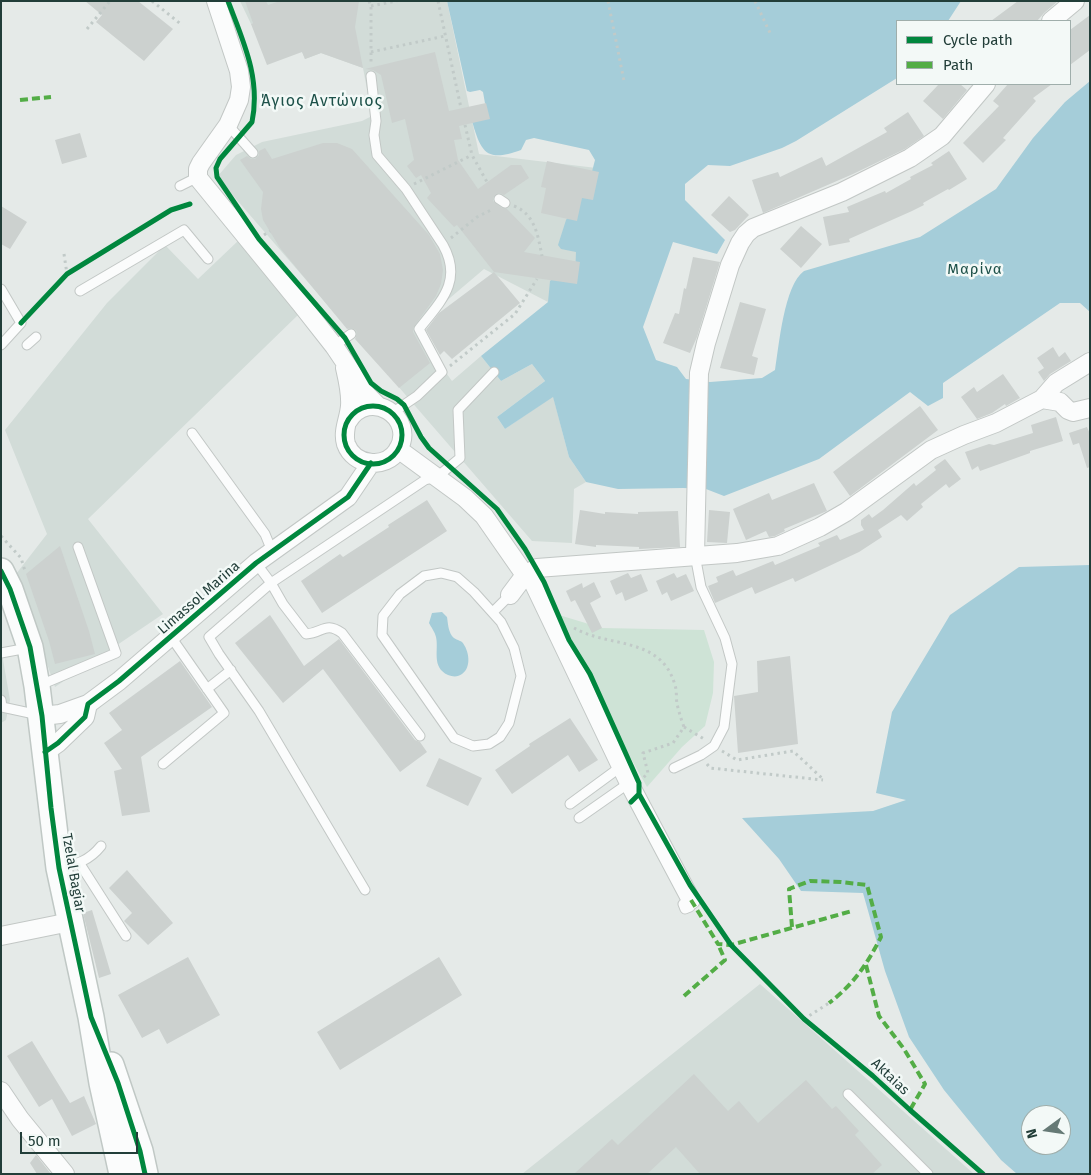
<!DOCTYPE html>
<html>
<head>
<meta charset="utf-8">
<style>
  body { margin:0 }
  #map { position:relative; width:1091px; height:1175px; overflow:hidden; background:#e5eae8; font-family:"Fira Sans",sans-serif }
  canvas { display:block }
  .frame { position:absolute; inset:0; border:2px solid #223e39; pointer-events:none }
  .legend { position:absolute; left:896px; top:20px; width:175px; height:65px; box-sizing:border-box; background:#f3f9f7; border:1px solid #9faeab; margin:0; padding:6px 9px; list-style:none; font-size:15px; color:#223e39 }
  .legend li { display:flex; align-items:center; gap:10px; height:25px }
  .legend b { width:25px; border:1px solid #9faeab }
  .north { position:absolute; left:1021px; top:1105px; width:50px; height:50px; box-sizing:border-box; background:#f3f9f7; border:1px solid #9faeab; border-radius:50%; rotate:256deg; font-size:14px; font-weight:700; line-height:20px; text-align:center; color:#223e39 }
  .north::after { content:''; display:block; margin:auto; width:18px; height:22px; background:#667a76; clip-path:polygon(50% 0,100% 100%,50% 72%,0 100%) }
  .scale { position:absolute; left:20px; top:1132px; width:118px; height:22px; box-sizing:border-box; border:2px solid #223e39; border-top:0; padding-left:6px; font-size:15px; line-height:18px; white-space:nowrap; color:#223e39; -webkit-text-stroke:4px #f3f9f7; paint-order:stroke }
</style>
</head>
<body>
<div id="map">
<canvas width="1091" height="1175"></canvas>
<div class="frame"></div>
<ul class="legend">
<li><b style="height:6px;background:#00873e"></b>Cycle path</li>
<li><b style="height:6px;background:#53ad46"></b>Path</li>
</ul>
<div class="north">N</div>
<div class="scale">50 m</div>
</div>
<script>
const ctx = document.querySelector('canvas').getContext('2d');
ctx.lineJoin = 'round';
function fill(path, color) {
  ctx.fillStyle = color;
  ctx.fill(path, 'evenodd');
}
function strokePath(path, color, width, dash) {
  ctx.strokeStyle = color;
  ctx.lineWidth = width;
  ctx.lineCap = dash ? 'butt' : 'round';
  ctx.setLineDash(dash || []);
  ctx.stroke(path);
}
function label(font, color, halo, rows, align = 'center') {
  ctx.font = font + ' "Fira Sans",sans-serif';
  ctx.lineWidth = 5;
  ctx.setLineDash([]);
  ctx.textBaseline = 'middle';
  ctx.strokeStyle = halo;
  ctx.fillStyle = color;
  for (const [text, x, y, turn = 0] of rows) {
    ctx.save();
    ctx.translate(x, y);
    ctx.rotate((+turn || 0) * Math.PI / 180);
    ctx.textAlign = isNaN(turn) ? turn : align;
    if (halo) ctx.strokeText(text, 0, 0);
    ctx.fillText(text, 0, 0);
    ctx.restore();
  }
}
fill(new Path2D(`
  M 240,1 L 447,1 L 479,154 L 605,169 L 575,276 L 548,302 L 484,269 L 424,320 L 423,341 L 452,381 L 481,356 L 501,381 L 532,364 L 545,381 L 497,417 L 505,429 L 553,396 L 569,457 L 586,482 L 574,489 L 572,543 L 532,541 L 217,177 L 236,155 L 262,142 L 362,121 L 372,116 L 363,68 L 321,53 L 305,59 L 286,11 L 251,24 Z
  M 239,240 L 299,314 L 88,519 L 163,614 L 55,687 L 16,574 L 47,534 L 5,430 L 107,303 L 165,245 L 198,279 Z
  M 1,648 L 10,700 L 6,720 L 1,723 Z
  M 760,984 L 974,1174 L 522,1174 Z`), '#d2dcd8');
fill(new Path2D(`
  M 549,612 L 602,628 L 704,630 L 714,662 L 713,693 L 705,726 L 682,747 L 647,787 Z`), '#cee3d6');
fill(new Path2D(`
  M 447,1 L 961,1 L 948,21 L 897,21 L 897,78 L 796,141 L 782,148 L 730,166 L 708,165 L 685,184 L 685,200 L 725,240 L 717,254 L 673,242 L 643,327 L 656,360 L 677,367 L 686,379 L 710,382 L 762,378 L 775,370 C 779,346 784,285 804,271 L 920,237 L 996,189 L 1033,138 L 1065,102 L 1090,81 L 1090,312 L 1080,303 L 1060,303 L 943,383 L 943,398 L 928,406 L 910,392 L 819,459 L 724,496 L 706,489 L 683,488 L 618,489 L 586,482 L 569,457 L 553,397 L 505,429 L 497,417 L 545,381 L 532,364 L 501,381 L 481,356 L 548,302 L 550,281 L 555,277 L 575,276 L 576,252 L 561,249 L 558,245 L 566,220 L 588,187 L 595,160 L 589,150 L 534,138 L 526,140 L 521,150 C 486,163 481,152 472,121 L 486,109 L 483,92 L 480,90 L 470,92 L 467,91 Z
  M 1090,565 L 1090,1174 L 1017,1174 L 1001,1160 L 944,1090 L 909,1037 L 885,971 L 863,893 L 801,891 L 779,859 L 742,818 L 873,811 L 906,800 L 876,793 L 892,712 L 950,615 L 1019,567 ZM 1031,1115 L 1061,1115 L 1061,1145 L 1031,1145 Z
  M 442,612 L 447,617 C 448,623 448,630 452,636 C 454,639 459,640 462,642 C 469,650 472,667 462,674 C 458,677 453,677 448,675 C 431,667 439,650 436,637 C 435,632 431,627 429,623 L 432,613 Z`), '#a5cdd9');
fill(new Path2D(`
  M 85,1 L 138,1 L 173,29 L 144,61 L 96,22 L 102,15 Z
  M 245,1 L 266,1 L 268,5 L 280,1 L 359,1 L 355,27 L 363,68 L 321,53 L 305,59 L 302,52 L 267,65 L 251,24 L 253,23 Z
  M 1018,1 L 1058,1 L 1044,13 L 1037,21 L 991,21 Z
  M 1090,15 L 1090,50 L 1070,65 L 1070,30 Z
  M 435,52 L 449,111 L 486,103 L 490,119 L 459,126 L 462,139 L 454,140 L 458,160 L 478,189 L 511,165 L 521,165 L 529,178 L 504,195 L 500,193 L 496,194 L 493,198 L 493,201 L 502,208 L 507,209 L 535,238 L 524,252 L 580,262 L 577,284 L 494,272 L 457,225 L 454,227 L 427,198 L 431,193 L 421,175 L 416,178 L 407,166 L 414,160 L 405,119 L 392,123 L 381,75 L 373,70 L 365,69 Z
  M 939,84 L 960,84 L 967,90 L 943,119 L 923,101 Z
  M 1008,84 L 1052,84 L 1033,98 L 1036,101 L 1003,138 L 1006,140 L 983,163 L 963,143 L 999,106 L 993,101 Z
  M 908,112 L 924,136 L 905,149 L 853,174 L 763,213 L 752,180 L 778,172 L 780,177 L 822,157 L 826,166 L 887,132 L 884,128 Z
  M 80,133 L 87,157 L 62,164 L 55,140 Z
  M 323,143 L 337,143 L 352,149 L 429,235 L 440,254 L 443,270 L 441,284 L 436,296 L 413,328 L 413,332 L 430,363 L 399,388 L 355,339 L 357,334 L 356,330 L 351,328 L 347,329 L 280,248 L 263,220 L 261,209 L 263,192 L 240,160 L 247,156 L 251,159 L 255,159 L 259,155 L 259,151 L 265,148 L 272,159 Z
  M 949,151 L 967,179 L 949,190 L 948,189 L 923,203 L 924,205 L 912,211 L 849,239 L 850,242 L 829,246 L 823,217 L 849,212 L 847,207 L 885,191 L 886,193 L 911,179 L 910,177 L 933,165 L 931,163 Z
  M 547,161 L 599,172 L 593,200 L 582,198 L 577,221 L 541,213 L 546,188 L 541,187 Z
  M 729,196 L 749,215 L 735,230 L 730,232 L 711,215 Z
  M 1,206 L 27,222 L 10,249 L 1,244 Z
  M 801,226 L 822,244 L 801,268 L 780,249 Z
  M 693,257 L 720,262 L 697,337 L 690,353 L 663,343 L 675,313 L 679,314 L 684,288 L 686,289 Z
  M 494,272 L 520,303 L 452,359 L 444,351 L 440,355 L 426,330 L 439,313 Z
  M 740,302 L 766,309 L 752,356 L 758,358 L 754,375 L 720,368 Z
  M 1053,347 L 1059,357 L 1065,352 L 1071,361 L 1050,374 L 1044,381 L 1038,372 L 1044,368 L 1037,358 Z
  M 1003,374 L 1020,398 L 1006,406 L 1005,404 L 992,413 L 977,419 L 961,397 L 974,387 L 977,392 Z
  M 920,406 L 938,430 L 850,496 L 833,472 Z
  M 1056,417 L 1063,441 L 1030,451 L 1030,453 L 980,471 L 978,466 L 972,470 L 965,452 L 989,444 L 994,445 L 1033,433 L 1031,425 Z
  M 1087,427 L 1090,434 L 1090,467 L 1087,468 L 1079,443 L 1073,445 L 1069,433 Z
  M 945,459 L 961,479 L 949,488 L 946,484 L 921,504 L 923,507 L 907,521 L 901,515 L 878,530 L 882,537 L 859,552 L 795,582 L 793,578 L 755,594 L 752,587 L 715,603 L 708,586 L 718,582 L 716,577 L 733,570 L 736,576 L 773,561 L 775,565 L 820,546 L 818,543 L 837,535 L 840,540 L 864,530 L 861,525 L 861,520 L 869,514 L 872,518 L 883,510 L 914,483 L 916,486 L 936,470 L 934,467 Z
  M 814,483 L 827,511 L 784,529 L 785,531 L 775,536 L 769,537 L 766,531 L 746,540 L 733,509 L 769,493 L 772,500 Z
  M 427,500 L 447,531 L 322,613 L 301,581 L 340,554 L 343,557 L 389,527 L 388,525 Z
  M 580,510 L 605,514 L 605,512 L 638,514 L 638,512 L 678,511 L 680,547 L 639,549 L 639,547 L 596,545 L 596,547 L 575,544 Z
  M 709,510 L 730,512 L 727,543 L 707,542 Z
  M 60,546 L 89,631 L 95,654 L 55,664 L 49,641 L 26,574 Z
  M 628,573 L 631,578 L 641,574 L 648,591 L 625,601 L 622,592 L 616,595 L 610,581 Z
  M 674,573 L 677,578 L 686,574 L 694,591 L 671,601 L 667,592 L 662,595 L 656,581 Z
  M 594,582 L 601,597 L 590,603 L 602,628 L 592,633 L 575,600 L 571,602 L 566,591 L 582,583 L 583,588 Z
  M 270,615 L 304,666 L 339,639 L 415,740 L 420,742 L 427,752 L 400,772 L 323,669 L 283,703 L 235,643 Z
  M 790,656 L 798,744 L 738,753 L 734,696 L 758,692 L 757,661 Z
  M 180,661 L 212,707 L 141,757 L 150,812 L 122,816 L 114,771 L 122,769 L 104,743 L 122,730 L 109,713 Z
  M 570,718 L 598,760 L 579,772 L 568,755 L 512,794 L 495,770 L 530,746 L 529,744 Z
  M 439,758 L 482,778 L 468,806 L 426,786 Z
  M 127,870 L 173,923 L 148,945 L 124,921 L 132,913 L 109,888 Z
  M 92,910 L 111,974 L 99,978 L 83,913 Z
  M 188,957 L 220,1015 L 167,1044 L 159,1029 L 142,1038 L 118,995 Z
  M 439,957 L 462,995 L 340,1070 L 317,1032 Z
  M 32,1041 L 70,1103 L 84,1096 L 96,1124 L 72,1136 L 52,1099 L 39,1107 L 7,1056 Z
  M 694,1074 L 728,1111 L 739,1101 L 758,1123 L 806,1080 L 832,1109 L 836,1106 L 859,1131 L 855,1135 L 882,1165 L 872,1174 L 700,1174 L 676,1147 L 647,1174 L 574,1174 L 612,1139 L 618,1145 Z
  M 36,1155 L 51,1174 L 37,1174 L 30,1163 Z`), '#ccd1cf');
const service = new Path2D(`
  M 371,76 L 376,121 L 374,135 L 377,155 L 406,189 L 443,245 C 463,281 441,301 419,329 L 442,372 L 417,396 L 392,413
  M 228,125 L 253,153
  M 180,186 L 198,177
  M 499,199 L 505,203
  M 1,289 L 21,323 L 1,345
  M 80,291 L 184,230 L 208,259
  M 27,345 L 36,337
  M 334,346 L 351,334
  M 192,433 L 265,534 L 272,551
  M 256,563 L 271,583 L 283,604 L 306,634 C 323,633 325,621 342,633 L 420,736
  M 441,573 L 457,577 L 474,592 L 501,622 L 514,648 L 521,676 L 509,723 L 500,737 L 489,744 L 473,746 L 454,738 L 382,635 L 383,616 L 400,594 L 424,576 Z
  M 493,612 L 510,595
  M 1,653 L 28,648
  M 38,686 L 116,653 L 78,547
  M 207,689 L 231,670
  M 1,700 L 2,707 L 39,715
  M 163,764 L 224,713 L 171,637
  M 674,768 L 701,755 L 714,746 L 724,727 L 732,664 L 725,638 L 701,587 L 695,555
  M 570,804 L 615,771
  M 579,818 L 629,783
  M 80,864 L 126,936
  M 59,868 C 77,864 89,861 101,846
  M 365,890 L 259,711 L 219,654 L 209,637 L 271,583 L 425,480 L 437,477 L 460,458 L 458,410 L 494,372
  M 683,904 L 685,909 L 690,907 L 691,900
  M 848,1094 L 928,1174`);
const minor = new Path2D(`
  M 216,1 L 239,71 L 241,87 L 239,100 L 228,125 L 201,163 L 198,169 L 198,177 L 199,179 L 301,304 L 334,346 L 367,395 L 378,406
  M 1051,21 L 1075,1
  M 345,368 C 348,381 351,393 350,406 C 349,419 342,431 346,444 C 354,466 385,470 398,450 C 417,417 369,387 348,421
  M 1042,399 L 1056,383 L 1090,362
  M 398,449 L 465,498 L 484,516 L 525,575 L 533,582 L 629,783 L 691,900
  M 695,555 L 699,373 L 706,343 L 730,265 L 740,243 L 746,234 L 753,228 L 842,192 L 910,158 L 942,136 L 986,84
  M 510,595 L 525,575 L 537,568 L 737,553 L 778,546 L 820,527 L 846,512 L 931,450 L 964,435 L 996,423 L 1042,399 L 1060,402 L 1068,410 L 1073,412 L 1090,408
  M 42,716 L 60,714 L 88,704 L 119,681 L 256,563 L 348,497 L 371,463
  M 45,752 L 58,743 L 85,717 L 88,704
  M 1,936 L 70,922
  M 1,1091 L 20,1119 L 65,1174`);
const secondary = new Path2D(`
  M 1,571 L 10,589 L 30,647 L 37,686 L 59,868 L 91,1017 L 102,1083 L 122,1174
  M 111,1065 L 140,1151 L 145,1174`);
strokePath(service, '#c2c7c5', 11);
strokePath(minor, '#c2c7c5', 20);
strokePath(secondary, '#c0c8c5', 28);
strokePath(new Path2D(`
  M 152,1 L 182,25
  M 369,1 L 371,6 L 371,65
  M 438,1 L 461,108
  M 608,1 L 624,81
  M 755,1 L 771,35
  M 371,6 L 397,1
  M 87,29 L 110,1
  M 371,52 L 445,36
  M 465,125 L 472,155 L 487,182
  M 414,184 L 472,155
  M 514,206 C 535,214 538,236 542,256
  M 264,235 L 270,231
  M 451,238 L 477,217 L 493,209
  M 64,254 L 67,274
  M 450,366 L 515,314 L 537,279
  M 1,536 L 21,558 L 25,571
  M 574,628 C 609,648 661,636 675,685 C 677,691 676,698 677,704 C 679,712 681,719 684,727 L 673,743 L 643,753 L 648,773 L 643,778
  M 684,727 L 704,739
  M 722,751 L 737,760 L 793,751 L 824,780
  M 707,764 L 710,768 L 823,780
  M 804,1019 L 829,1003`), '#c1cac8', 3, [2.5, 4]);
strokePath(service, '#fbfcfc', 9);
strokePath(minor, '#fbfcfc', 18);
strokePath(secondary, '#fbfcfc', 25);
strokePath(new Path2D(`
  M 20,100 L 51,97
  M 691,900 L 718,944 L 731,945 L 852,911
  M 792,927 L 789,889 L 810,881 L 841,882 L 867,885 L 881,937 C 867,964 854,984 829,1003
  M 866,965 L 879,1016 L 904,1049 L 925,1084 L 910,1110
  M 684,996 L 725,960 L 718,944`), '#53ad46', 4, [8, 4]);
strokePath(new Path2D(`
  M 228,1 C 243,41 261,78 252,122 L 220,159 L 216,168 L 217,177 L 259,239 L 345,338 L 371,383 L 381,391 L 397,399 L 404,405 L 421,437 L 429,448 L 497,509 L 525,549 L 544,582 L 569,640 L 590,674 L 639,783 L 639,794 L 631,802
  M 21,323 L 67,274 L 171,210 L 190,204
  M344 435a29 29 0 1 1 58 0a29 29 0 1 1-58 0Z
  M 1,571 L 10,589 L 30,647 L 42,716 L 51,808 L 59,868 L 91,1017 L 118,1083 L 140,1151 L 145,1174
  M 45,752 L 58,743 L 85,717 L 88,704 L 119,681 L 256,563 L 348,497 L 371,463
  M 639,794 L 690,885 L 731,945 L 804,1019 L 873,1076 L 910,1110 L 983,1174`), '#00873e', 5);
label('14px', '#223e39', '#f3f9f7', [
  ["Limassol Marina",199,598,-41],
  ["Tzelal Bagiar",73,873,80],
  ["Aktaias",890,1077,43]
]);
ctx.letterSpacing = '1px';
label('15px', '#1d5149', '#f3f9f7', [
  ["Μαρίνα",975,270]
]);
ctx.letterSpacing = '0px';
ctx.letterSpacing = '1px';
label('16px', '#1d5149', '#f3f9f7', [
  ["Άγιος Αντώνιος",322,102]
]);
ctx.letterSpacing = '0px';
</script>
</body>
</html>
